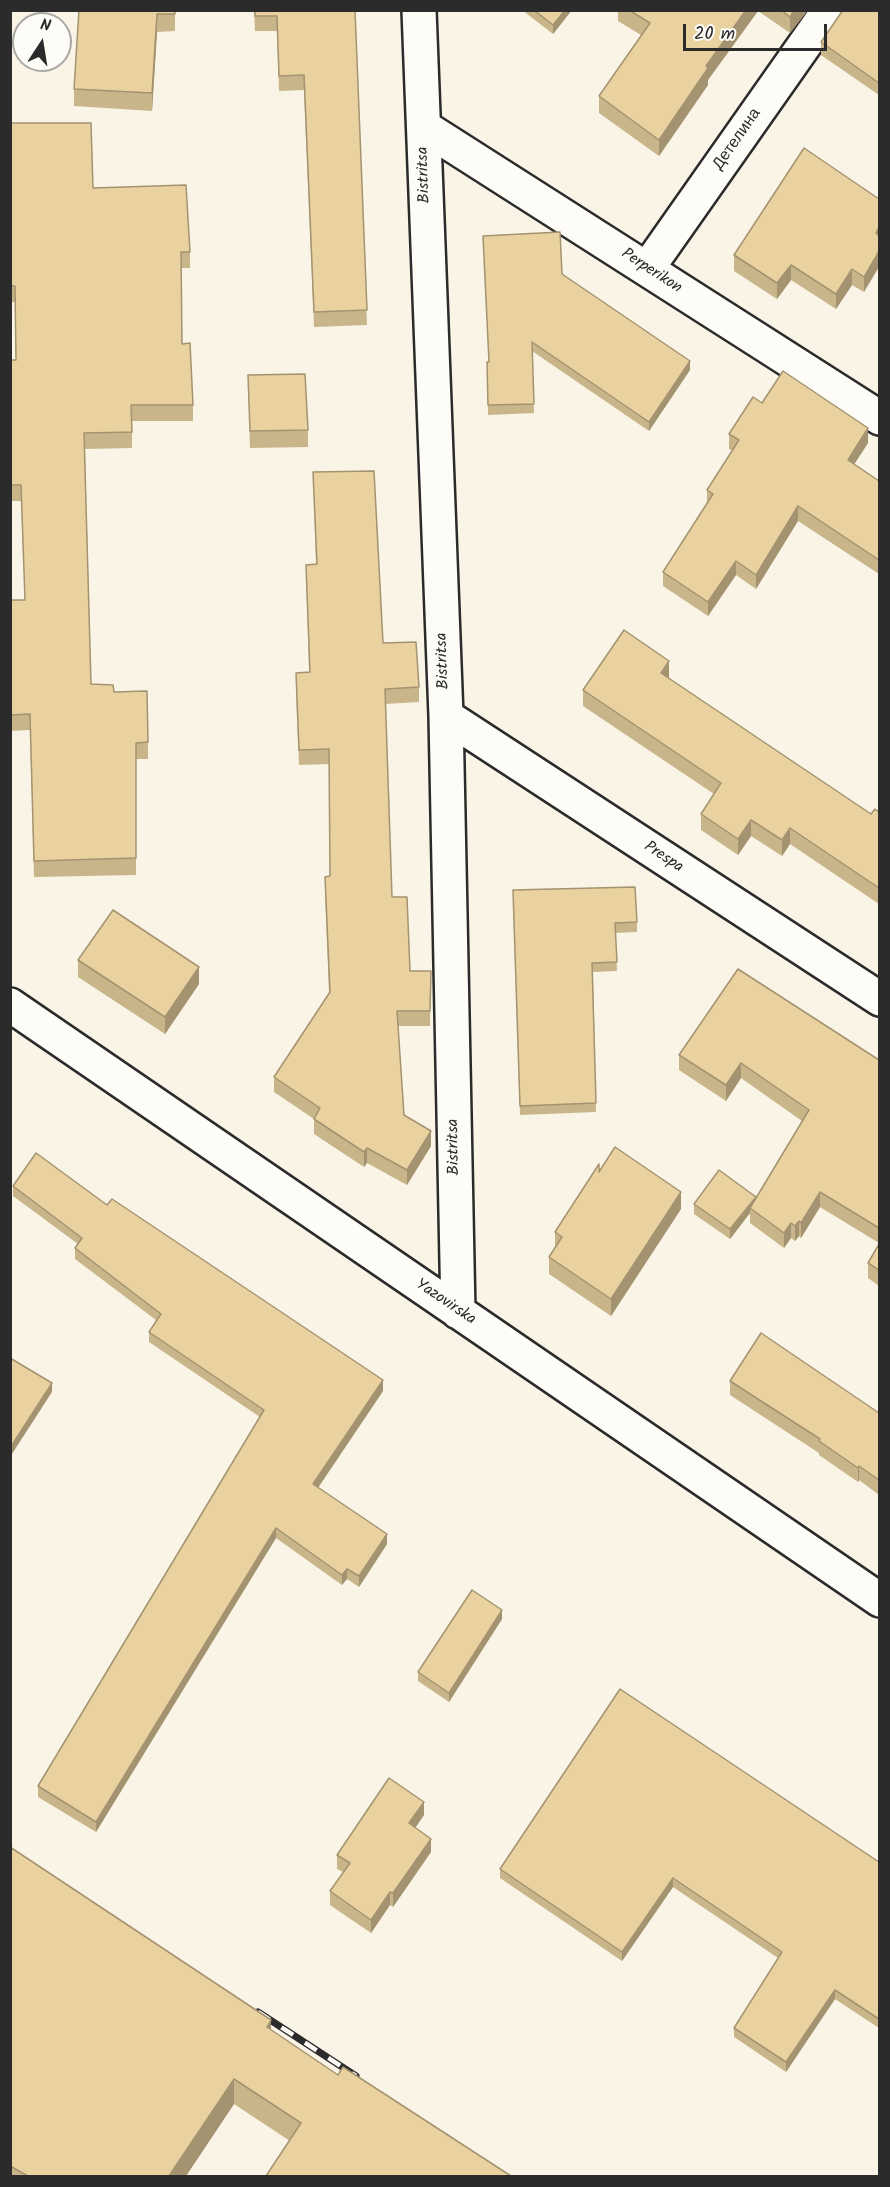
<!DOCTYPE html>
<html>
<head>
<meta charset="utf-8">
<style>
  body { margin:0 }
  #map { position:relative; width:890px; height:2187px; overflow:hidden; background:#f9f4e6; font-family:Kalam,sans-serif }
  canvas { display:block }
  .frame { position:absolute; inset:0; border:12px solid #2b2b2b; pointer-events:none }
  .north { position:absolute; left:12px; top:12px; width:60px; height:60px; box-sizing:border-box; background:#fdfcf7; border:2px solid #a9a8a5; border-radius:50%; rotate:12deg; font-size:16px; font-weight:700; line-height:24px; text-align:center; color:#2b2b2b }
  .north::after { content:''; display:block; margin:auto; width:21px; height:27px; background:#2b2b2b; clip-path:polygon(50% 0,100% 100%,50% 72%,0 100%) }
  .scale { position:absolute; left:683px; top:24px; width:144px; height:27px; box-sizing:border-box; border:3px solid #2b2b2b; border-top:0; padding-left:8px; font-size:18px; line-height:21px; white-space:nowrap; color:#2b2b2b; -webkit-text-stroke:4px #fdfcf7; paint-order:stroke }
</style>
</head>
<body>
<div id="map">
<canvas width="890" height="2187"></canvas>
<div class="frame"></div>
<div class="north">N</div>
<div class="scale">20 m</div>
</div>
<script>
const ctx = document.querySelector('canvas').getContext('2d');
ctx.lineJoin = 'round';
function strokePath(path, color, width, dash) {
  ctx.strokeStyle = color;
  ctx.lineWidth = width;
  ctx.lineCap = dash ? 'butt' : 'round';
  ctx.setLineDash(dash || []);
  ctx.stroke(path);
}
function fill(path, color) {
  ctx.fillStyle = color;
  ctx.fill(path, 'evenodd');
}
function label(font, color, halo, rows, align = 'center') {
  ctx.font = font + ' Kalam,sans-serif';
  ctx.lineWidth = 6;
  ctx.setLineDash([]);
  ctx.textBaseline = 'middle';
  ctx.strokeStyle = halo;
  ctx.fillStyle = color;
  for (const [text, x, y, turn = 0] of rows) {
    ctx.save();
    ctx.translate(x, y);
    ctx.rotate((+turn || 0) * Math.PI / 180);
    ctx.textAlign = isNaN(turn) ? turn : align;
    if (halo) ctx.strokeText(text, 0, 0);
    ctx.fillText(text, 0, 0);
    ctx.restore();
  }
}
const minor = new Path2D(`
  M 419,10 L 446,716 L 458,1312
  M 424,127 L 880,418
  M 647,269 L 829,10
  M 446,716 L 880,999
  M 10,1005 L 880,1600`);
strokePath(minor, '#2b2b2b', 38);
strokePath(minor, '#fdfcf7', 33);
const rail = new Path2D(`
  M 258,2012 L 356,2076`);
strokePath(rail, '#2b2b2b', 7);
strokePath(rail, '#fdfcf7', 4.5, [14]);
fill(new Path2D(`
  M 79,10 L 175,10 L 175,31 L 157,32 L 152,111 L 74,106 L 74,89 Z
  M 254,10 L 355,10 L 367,325 L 314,327 L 304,90 L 279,91 L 277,31 L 255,31 Z
  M 522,10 L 572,10 L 553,34 Z
  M 618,10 L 808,10 L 790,33 L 758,11 L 708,80 L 708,85 L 659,156 L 599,113 L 599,96 L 641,35 L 618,21 Z
  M 879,10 L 879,95 L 821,55 L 821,42 Z
  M 10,123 L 93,188 L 190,252 L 190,268 L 181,268 L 182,344 L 193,405 L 193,421 L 132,421 L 132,448 L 85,449 L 91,684 L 114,692 L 148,742 L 148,759 L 136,759 L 136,875 L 34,877 L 30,730 L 10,731 L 10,600 L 25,600 L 21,501 L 10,501 L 10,360 L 16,360 L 15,302 L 10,302 Z
  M 879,199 L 864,292 L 852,285 L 836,309 L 791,280 L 777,299 L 734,271 L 734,255 Z
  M 483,236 L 562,274 L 690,370 L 649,431 L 532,351 L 534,413 L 488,415 L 487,362 L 489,362 Z
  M 248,375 L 308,430 L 308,447 L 250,448 Z
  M 762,403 L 868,443 L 854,464 L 879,481 L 879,574 L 798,521 L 756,589 L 736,575 L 708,616 L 663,586 L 663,572 L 707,504 L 707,490 L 733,451 L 729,449 L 729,434 Z
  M 313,472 L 383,643 L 419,687 L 419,702 L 385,704 L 392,897 L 410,971 L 431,971 L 430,1026 L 398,1026 L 404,1115 L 431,1146 L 407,1185 L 367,1163 L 364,1167 L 314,1134 L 314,1119 L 274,1092 L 274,1077 L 329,993 L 325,892 L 325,877 L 330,876 L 329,764 L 299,765 L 296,688 L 296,673 L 309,672 L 306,565 L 316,565 Z
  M 669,677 L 669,678 L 871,814 L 879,812 L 879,904 L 790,844 L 782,856 L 751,836 L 738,855 L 701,830 L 701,814 L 714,794 L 583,706 L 583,690 Z
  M 513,899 L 637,922 L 637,932 L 615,933 L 617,971 L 593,972 L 596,1112 L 520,1115 Z
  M 78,960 L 199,984 L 165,1034 L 78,977 Z
  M 679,1055 L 879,1060 L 879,1243 L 820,1207 L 801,1238 L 799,1236 L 795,1241 L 791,1238 L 784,1248 L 750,1223 L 750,1213 L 730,1239 L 694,1214 L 694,1204 L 756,1198 L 802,1121 L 741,1078 L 726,1101 L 679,1070 Z
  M 13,1186 L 107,1205 L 383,1391 L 318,1488 L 387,1544 L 359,1587 L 347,1579 L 342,1585 L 276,1538 L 96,1832 L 38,1797 L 38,1786 L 260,1417 L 149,1342 L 149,1332 L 156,1320 L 75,1259 L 75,1248 L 78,1244 L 13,1196 Z
  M 681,1209 L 611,1316 L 549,1274 L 549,1257 L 555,1247 L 555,1232 Z
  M 879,1244 L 879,1286 L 868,1278 L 868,1263 Z
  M 730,1381 L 879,1413 L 879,1495 L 859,1480 L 858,1482 L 819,1455 L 819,1453 L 730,1395 Z
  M 502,1619 L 449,1702 L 418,1681 L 418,1672 Z
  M 424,1815 L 415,1828 L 431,1852 L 393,1907 L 390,1905 L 371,1933 L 330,1905 L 330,1891 L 343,1872 L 337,1869 L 337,1855 Z
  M 10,1847 L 271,2030 L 338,2075 L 290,2141 L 234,2104 L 186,2176 L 10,2176 Z
  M 879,1862 L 879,2028 L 835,1999 L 786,2072 L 734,2037 L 734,2028 L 778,1958 L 673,1887 L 622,1961 L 500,1878 L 500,1869 Z`), '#c9b58a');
fill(new Path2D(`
  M 565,10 L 572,10 L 553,34 L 553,25 Z
  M 746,10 L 758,10 L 758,11 L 708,80 L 708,85 L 659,156 L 659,140 L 706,66 Z
  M 794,10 L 808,10 L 790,33 L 790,17 Z
  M 157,14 L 157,32 L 152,111 L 152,93 Z
  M 879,227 L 879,243 L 876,233 Z
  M 879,251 L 879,267 L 864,292 L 864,277 Z
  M 791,265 L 791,280 L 777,299 L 777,283 Z
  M 852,269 L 852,285 L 836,309 L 836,294 Z
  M 690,361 L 690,370 L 649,431 L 649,422 Z
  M 868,428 L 868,443 L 848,474 L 848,460 Z
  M 798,506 L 798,521 L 756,589 L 756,575 Z
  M 736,561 L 736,575 L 708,616 L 708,602 Z
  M 669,661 L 669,677 L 661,689 L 661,673 Z
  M 751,820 L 751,836 L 738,855 L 738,839 Z
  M 790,828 L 790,844 L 782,856 L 782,840 Z
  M 199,967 L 199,984 L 165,1034 L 165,1017 Z
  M 741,1063 L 741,1078 L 726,1101 L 726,1085 Z
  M 431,1131 L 431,1146 L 407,1185 L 407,1170 Z
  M 367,1148 L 367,1163 L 364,1167 L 364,1152 Z
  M 681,1192 L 681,1209 L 611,1316 L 611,1299 Z
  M 820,1192 L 820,1207 L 801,1238 L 801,1223 Z
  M 756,1197 L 753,1210 L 750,1208 L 750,1213 L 730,1239 L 730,1229 Z
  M 799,1221 L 799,1236 L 795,1241 L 795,1226 Z
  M 791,1223 L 791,1238 L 784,1248 L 784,1233 Z
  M 383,1380 L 383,1391 L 313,1495 L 313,1484 Z
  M 52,1383 L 52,1392 L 10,1457 L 10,1448 Z
  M 859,1466 L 859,1480 L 858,1482 L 858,1468 Z
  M 276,1528 L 276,1538 L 96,1832 L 96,1822 Z
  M 387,1534 L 387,1544 L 359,1587 L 359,1576 Z
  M 347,1569 L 347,1579 L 342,1585 L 342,1575 Z
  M 502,1610 L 502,1619 L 449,1702 L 449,1693 Z
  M 424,1802 L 424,1815 L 409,1837 L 409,1823 Z
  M 431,1839 L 431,1852 L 393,1907 L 393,1893 Z
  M 673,1878 L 673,1887 L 622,1961 L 622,1952 Z
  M 390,1892 L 390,1905 L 371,1933 L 371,1920 Z
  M 835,1990 L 835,1999 L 786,2072 L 786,2062 Z
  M 271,2020 L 271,2045 L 267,2027 Z
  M 234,2079 L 234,2104 L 186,2176 L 169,2176 Z`), '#a49370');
const building = new Path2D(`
  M 79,10 L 175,10 L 175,14 L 157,14 L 152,93 L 74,89 Z
  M 255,10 L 355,10 L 367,310 L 314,312 L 304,75 L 279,76 L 277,16 L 255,16 Z
  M 534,10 L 565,10 L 553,25 Z
  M 629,10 L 746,10 L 706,66 L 708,68 L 659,140 L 599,96 L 650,23 Z
  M 781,10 L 794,10 L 790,17 Z
  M 843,10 L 879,10 L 879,83 L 821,42 Z
  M 10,123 L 91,123 L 93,188 L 186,185 L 190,252 L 181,252 L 182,344 L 190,343 L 193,405 L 131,405 L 132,432 L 84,433 L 91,684 L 113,685 L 114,692 L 147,691 L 148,742 L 136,743 L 136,858 L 34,861 L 30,714 L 10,715 L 10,600 L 25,600 L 21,485 L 10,485 L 10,360 L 16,360 L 15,286 L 10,286 Z
  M 804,148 L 879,199 L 879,227 L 876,233 L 879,236 L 879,251 L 864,277 L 852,269 L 836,294 L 791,265 L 777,283 L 734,255 Z
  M 560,232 L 562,274 L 690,361 L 649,422 L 532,342 L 534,404 L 488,405 L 487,362 L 489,362 L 483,236 Z
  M 783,371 L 868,428 L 848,460 L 879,481 L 879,560 L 798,506 L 756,575 L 736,561 L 708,602 L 663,572 L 713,494 L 707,490 L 739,440 L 729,434 L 753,397 L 762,403 Z
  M 305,374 L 308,430 L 250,431 L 248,375 Z
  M 374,471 L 383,643 L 416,642 L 419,687 L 385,689 L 392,897 L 407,897 L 410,971 L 431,971 L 430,1011 L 397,1011 L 404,1115 L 431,1131 L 407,1170 L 367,1148 L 364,1152 L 314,1119 L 320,1108 L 274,1077 L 330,992 L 325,877 L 330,876 L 329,749 L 299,750 L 296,673 L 310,672 L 306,565 L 317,564 L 313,472 Z
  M 624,630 L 669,661 L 661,673 L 871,814 L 875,809 L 879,812 L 879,888 L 790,828 L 782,840 L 751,820 L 738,839 L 701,814 L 721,783 L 583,690 Z
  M 635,887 L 637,922 L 615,923 L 617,962 L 592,963 L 596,1103 L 520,1106 L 513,890 Z
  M 113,910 L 199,967 L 165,1017 L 78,960 Z
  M 738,969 L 879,1060 L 879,1228 L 820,1192 L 801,1223 L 799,1221 L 795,1226 L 791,1223 L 784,1233 L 750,1208 L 809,1110 L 741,1063 L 726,1085 L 679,1055 Z
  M 615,1147 L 681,1192 L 611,1299 L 549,1257 L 562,1237 L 555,1232 L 599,1164 L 599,1172 Z
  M 36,1153 L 107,1205 L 112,1199 L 383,1380 L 313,1484 L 387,1534 L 359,1576 L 347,1569 L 342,1575 L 276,1528 L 96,1822 L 38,1786 L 264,1410 L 149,1332 L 161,1314 L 75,1248 L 82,1238 L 13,1186 Z
  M 719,1170 L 756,1197 L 730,1229 L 694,1204 Z
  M 879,1244 L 879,1270 L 868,1263 Z
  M 761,1333 L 879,1413 L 879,1480 L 859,1466 L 858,1468 L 819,1441 L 820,1439 L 730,1381 Z
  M 10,1358 L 52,1383 L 10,1448 Z
  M 472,1590 L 502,1610 L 449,1693 L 418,1672 Z
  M 620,1689 L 879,1862 L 879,2019 L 835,1990 L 786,2062 L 734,2028 L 782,1952 L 673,1878 L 622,1952 L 500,1869 Z
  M 389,1778 L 424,1802 L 409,1823 L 431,1839 L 393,1893 L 390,1892 L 371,1920 L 330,1891 L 350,1863 L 337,1855 Z
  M 10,1847 L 271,2020 L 267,2027 L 338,2075 L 343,2067 L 511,2176 L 266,2176 L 301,2123 L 234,2079 L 169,2176 L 28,2176 L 10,2166 Z`);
fill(building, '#ead2a0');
strokePath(building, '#a49370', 1.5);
label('16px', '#2b2b2b', '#fdfcf7', [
  ["Детелина",738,140,-55],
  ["Bistritsa",425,175,-92],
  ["Perperikon",651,272,33],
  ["Bistritsa",444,661,-92],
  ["Prespa",663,858,33],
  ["Bistritsa",455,1147,-91],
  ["Yazovirska",445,1303,34]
]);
</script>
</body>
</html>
